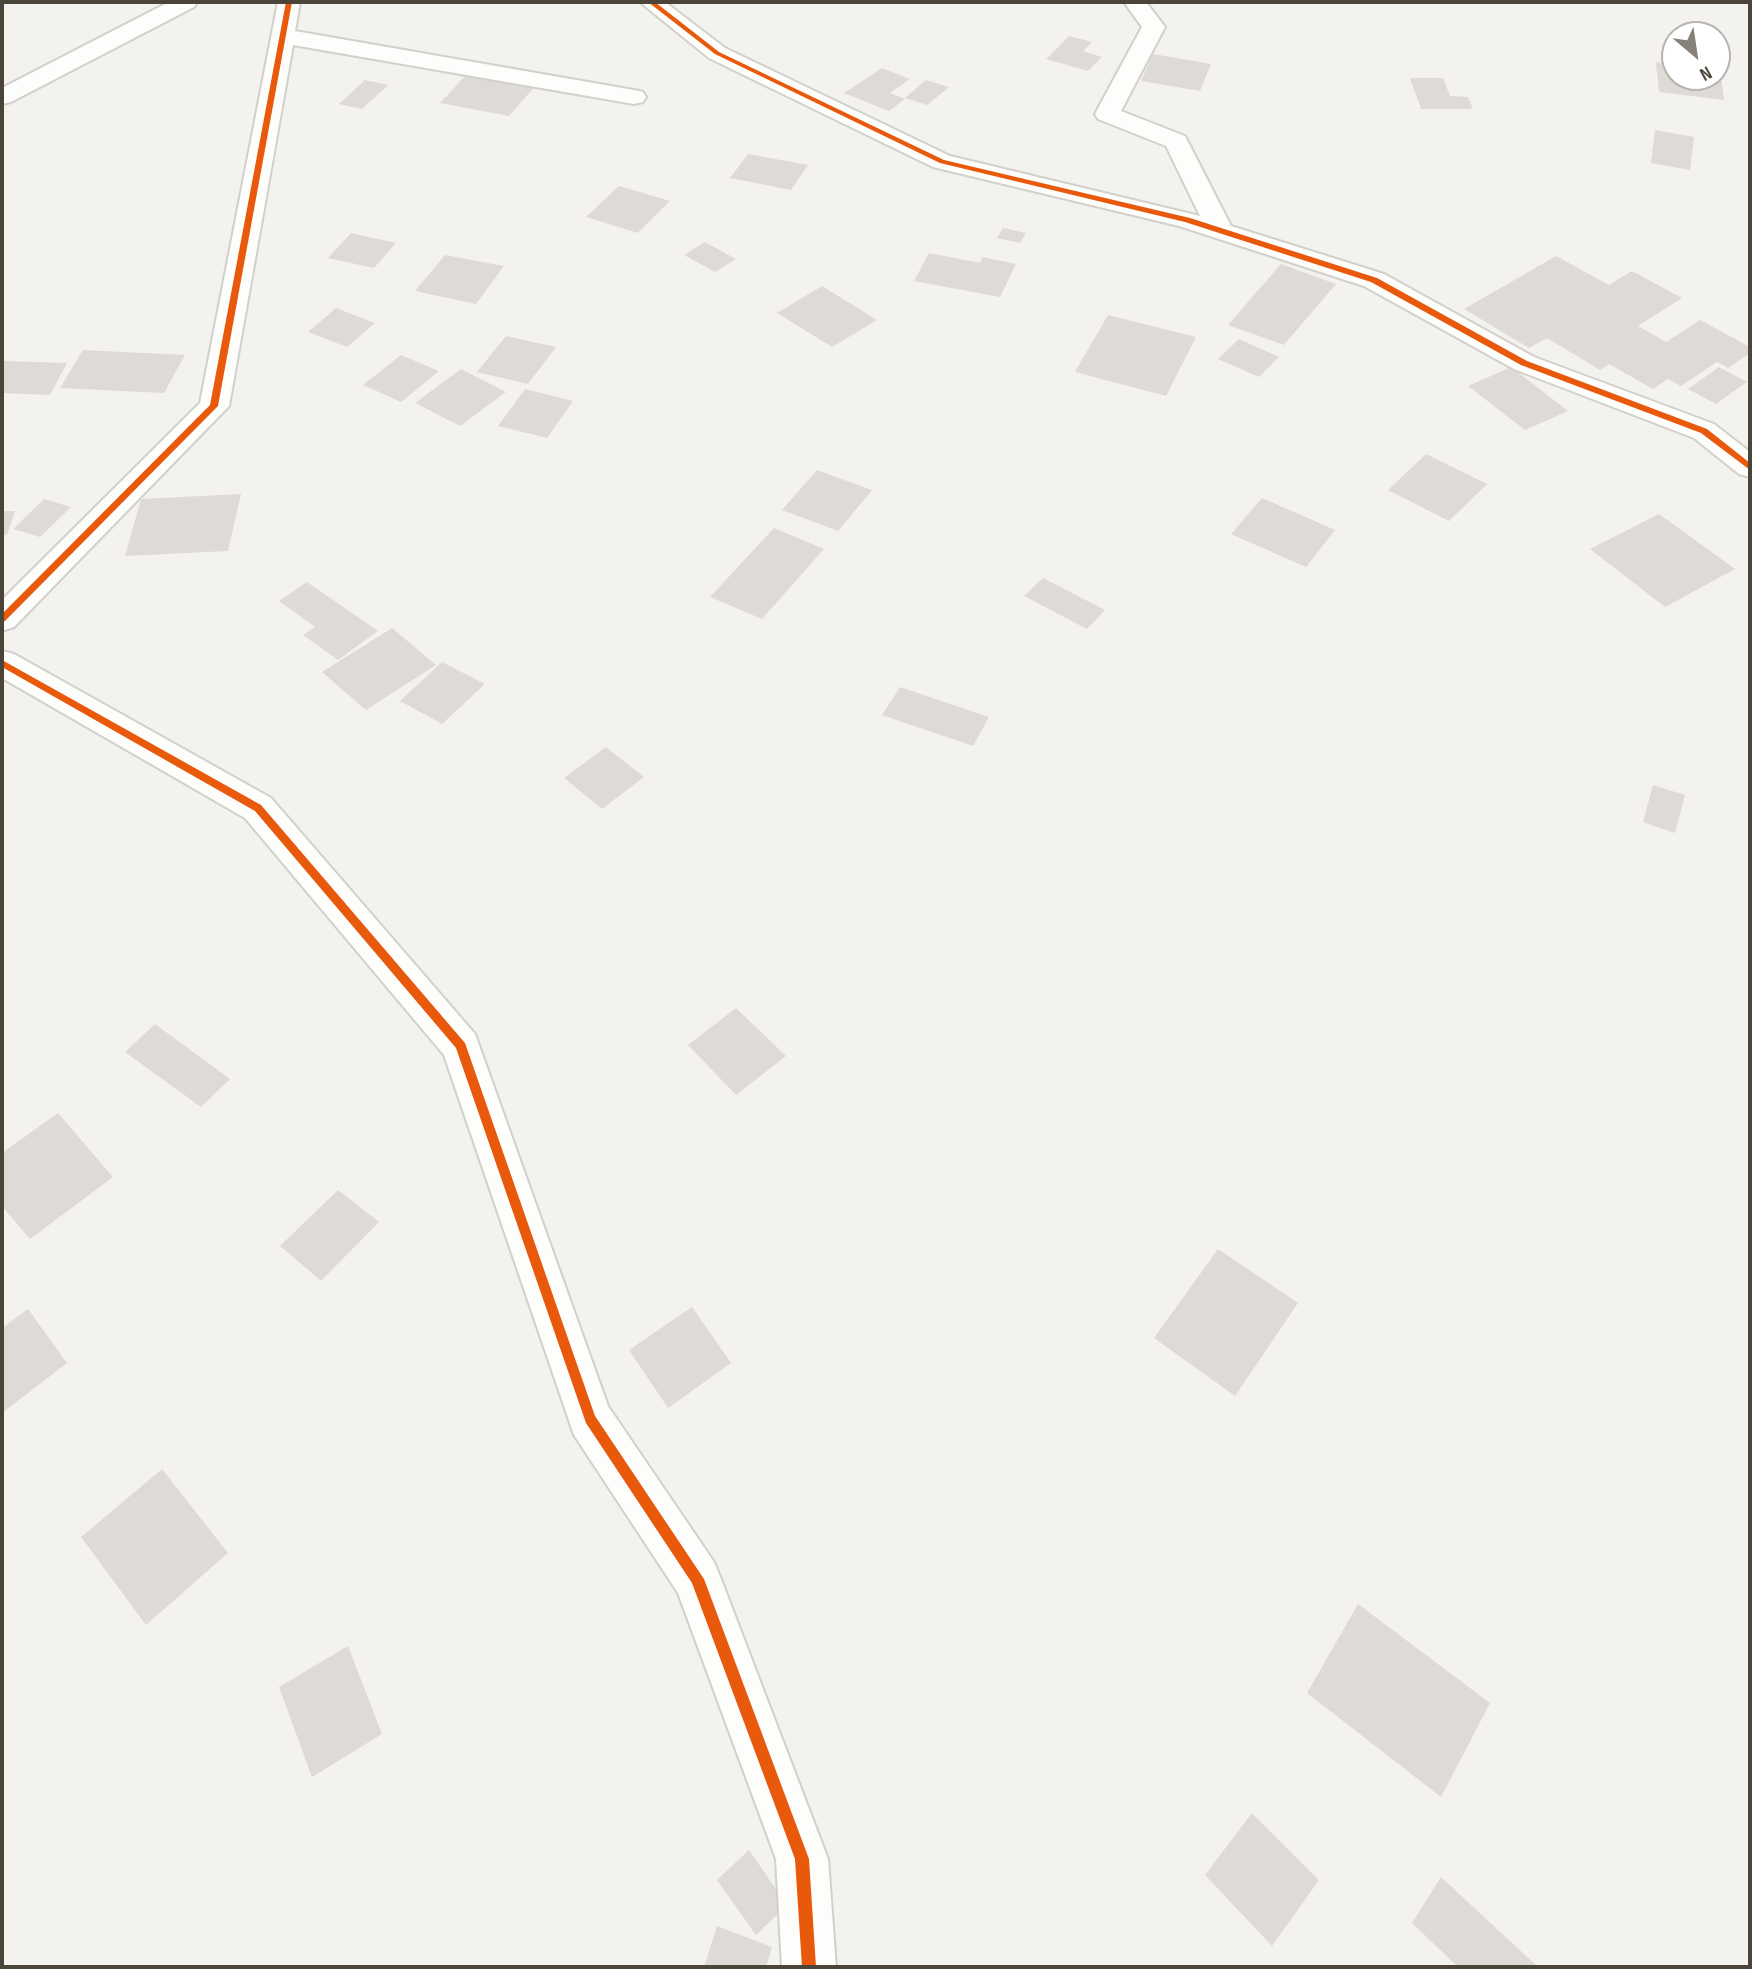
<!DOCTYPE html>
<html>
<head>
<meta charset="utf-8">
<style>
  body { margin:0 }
  #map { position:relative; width:1752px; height:1969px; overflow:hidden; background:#f4f2ee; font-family:"Sofia Sans Condensed",sans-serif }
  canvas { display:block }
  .frame { position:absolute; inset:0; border:4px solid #4b4439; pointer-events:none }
  .north { position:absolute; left:1661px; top:21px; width:70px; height:70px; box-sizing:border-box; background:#fff; border:2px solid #b7b4b0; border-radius:50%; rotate:151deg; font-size:19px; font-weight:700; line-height:28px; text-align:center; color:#4b4439 }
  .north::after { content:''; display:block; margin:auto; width:24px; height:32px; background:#868178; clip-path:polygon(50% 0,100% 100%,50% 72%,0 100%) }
</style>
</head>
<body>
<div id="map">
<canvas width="1752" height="1969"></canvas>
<div class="frame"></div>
<div class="north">N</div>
</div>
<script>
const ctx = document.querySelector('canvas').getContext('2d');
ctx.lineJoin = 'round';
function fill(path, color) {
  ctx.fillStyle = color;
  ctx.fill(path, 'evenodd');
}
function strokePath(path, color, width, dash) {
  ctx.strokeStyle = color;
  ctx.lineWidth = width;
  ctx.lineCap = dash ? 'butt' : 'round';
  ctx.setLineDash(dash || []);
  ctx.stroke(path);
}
fill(new Path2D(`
  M 1069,36 L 1092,42 L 1083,51 L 1102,57 L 1088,71 L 1046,59 Z
  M 1153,54 L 1211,64 L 1200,91 L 1141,81 Z
  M 1656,62 L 1675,64 L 1675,77 L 1717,77 L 1717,68 L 1720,69 L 1724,100 L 1659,92 Z
  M 882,68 L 910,79 L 890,93 L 905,99 L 889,111 L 844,93 Z
  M 470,71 L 538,83 L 509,116 L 440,103 Z
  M 1410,78 L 1443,78 L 1450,96 L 1468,97 L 1473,109 L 1421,109 Z
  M 365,80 L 388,85 L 362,109 L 339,104 Z
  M 926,80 L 949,87 L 927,105 L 905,98 Z
  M 1655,130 L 1694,137 L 1690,170 L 1651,163 Z
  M 748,154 L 808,165 L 791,190 L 730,178 Z
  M 619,186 L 670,201 L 638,233 L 586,217 Z
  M 1003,228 L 1026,233 L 1020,243 L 997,238 Z
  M 351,233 L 396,243 L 374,268 L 328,258 Z
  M 705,242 L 736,259 L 715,272 L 684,255 Z
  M 929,253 L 980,263 L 982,257 L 1016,264 L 1000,297 L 914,281 Z
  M 445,255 L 504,266 L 476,304 L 415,291 Z
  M 1556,256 L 1609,285 L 1632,271 L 1682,298 L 1638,326 L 1666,342 L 1700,320 L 1750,347 L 1750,353 L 1728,368 L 1717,362 L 1681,386 L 1668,379 L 1653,389 L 1609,364 L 1600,370 L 1547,338 L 1529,348 L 1464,309 Z
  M 1281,264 L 1336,284 L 1284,345 L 1228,325 Z
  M 822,286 L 877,320 L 832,347 L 777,313 Z
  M 336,308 L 375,323 L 347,347 L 308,332 Z
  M 1108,315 L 1196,337 L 1166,396 L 1075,372 Z
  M 506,336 L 556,347 L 528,384 L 477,372 Z
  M 1239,339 L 1279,357 L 1259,377 L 1218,359 Z
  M 83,350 L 185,355 L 164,393 L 60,388 Z
  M 401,355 L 439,371 L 401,402 L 363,385 Z
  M 2,361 L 67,363 L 50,395 L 2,393 Z
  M 1511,367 L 1568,411 L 1525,430 L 1468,386 Z
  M 1719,367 L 1747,382 L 1716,404 L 1688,389 Z
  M 461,369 L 506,392 L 460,426 L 415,403 Z
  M 525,389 L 573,401 L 547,438 L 498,426 Z
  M 1426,454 L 1487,484 L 1449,521 L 1388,490 Z
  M 817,470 L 872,490 L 838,531 L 782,510 Z
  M 241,494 L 228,551 L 125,556 L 141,499 Z
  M 1262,498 L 1335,530 L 1306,567 L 1231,534 Z
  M 44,499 L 71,507 L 40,537 L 13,529 Z
  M 2,511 L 15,511 L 7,535 L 2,535 Z
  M 1659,514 L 1735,569 L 1665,607 L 1590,549 Z
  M 774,528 L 824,549 L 762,619 L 710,597 Z
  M 1043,578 L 1105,610 L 1087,629 L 1024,596 Z
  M 307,582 L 378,631 L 338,660 L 303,635 L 315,627 L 279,601 Z
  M 392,628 L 436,665 L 366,710 L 322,672 Z
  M 442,662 L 485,684 L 442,724 L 400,701 Z
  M 900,687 L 989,717 L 973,746 L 882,715 Z
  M 606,747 L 644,777 L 602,809 L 564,778 Z
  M 1653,785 L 1685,795 L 1675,833 L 1643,822 Z
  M 736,1008 L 786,1056 L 736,1095 L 688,1045 Z
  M 155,1024 L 230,1079 L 201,1107 L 125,1052 Z
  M 58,1113 L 113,1177 L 30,1239 L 2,1206 L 2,1153 Z
  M 338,1190 L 379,1222 L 321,1281 L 280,1246 Z
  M 1218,1249 L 1298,1303 L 1235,1396 L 1154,1338 Z
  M 692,1307 L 731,1363 L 668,1408 L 629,1350 Z
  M 28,1309 L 67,1363 L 2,1413 L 2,1328 Z
  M 162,1469 L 228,1553 L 146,1625 L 81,1537 Z
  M 1358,1604 L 1490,1703 L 1441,1797 L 1307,1693 Z
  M 348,1646 L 382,1734 L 312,1777 L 279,1687 Z
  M 1252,1813 L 1319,1880 L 1272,1946 L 1205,1875 Z
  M 749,1850 L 787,1905 L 756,1935 L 717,1880 Z
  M 1441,1877 L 1538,1967 L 1458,1967 L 1412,1923 Z
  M 717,1926 L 772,1947 L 766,1967 L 704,1967 Z`), '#dedbd6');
const minor = new Path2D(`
  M 169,2 L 197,2 L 194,7 L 11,102 L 2,104 L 2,88 Z
  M 278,2 L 300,2 L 295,31 L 634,90 L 643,92 L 646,97 L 643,102 L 634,104 L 293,45 L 229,406 L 14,627 L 2,631 L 2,600 L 200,403 Z
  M 640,2 L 665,2 L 725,48 L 950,156 L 1200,216 L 1166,146 L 1098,119 L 1095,114 L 1142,27 L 1124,2 L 1146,2 L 1165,27 L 1121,111 L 1185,136 L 1231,226 L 1384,274 L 1534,357 L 1714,424 L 1750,452 L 1750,477 L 1739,474 L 1694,438 L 1514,369 L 1364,286 L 1179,226 L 933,167 L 709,58 Z
  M 2,651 L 14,654 L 271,798 L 475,1034 L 608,1406 L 714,1562 L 721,1579 L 828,1859 L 836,1967 L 782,1967 L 776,1859 L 678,1593 L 574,1435 L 444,1055 L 245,818 L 2,678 Z`);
strokePath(minor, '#d2d0cb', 4);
fill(minor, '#fdfdfc');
fill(new Path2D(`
  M 286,2 L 292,2 L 218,406 L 5,621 L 2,622 L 2,614 L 210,405 Z
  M 648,2 L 655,2 L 719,52 L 944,160 L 1190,218 L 1377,278 L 1527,361 L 1707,429 L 1750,463 L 1750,470 L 1701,433 L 1521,365 L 1371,282 L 1185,222 L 940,163 L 715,54 Z
  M 2,660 L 261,805 L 465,1043 L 595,1416 L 704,1579 L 809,1859 L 816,1967 L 802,1967 L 795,1859 L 692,1583 L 586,1423 L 456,1048 L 255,811 L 2,667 Z`), '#e8590c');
</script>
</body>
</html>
